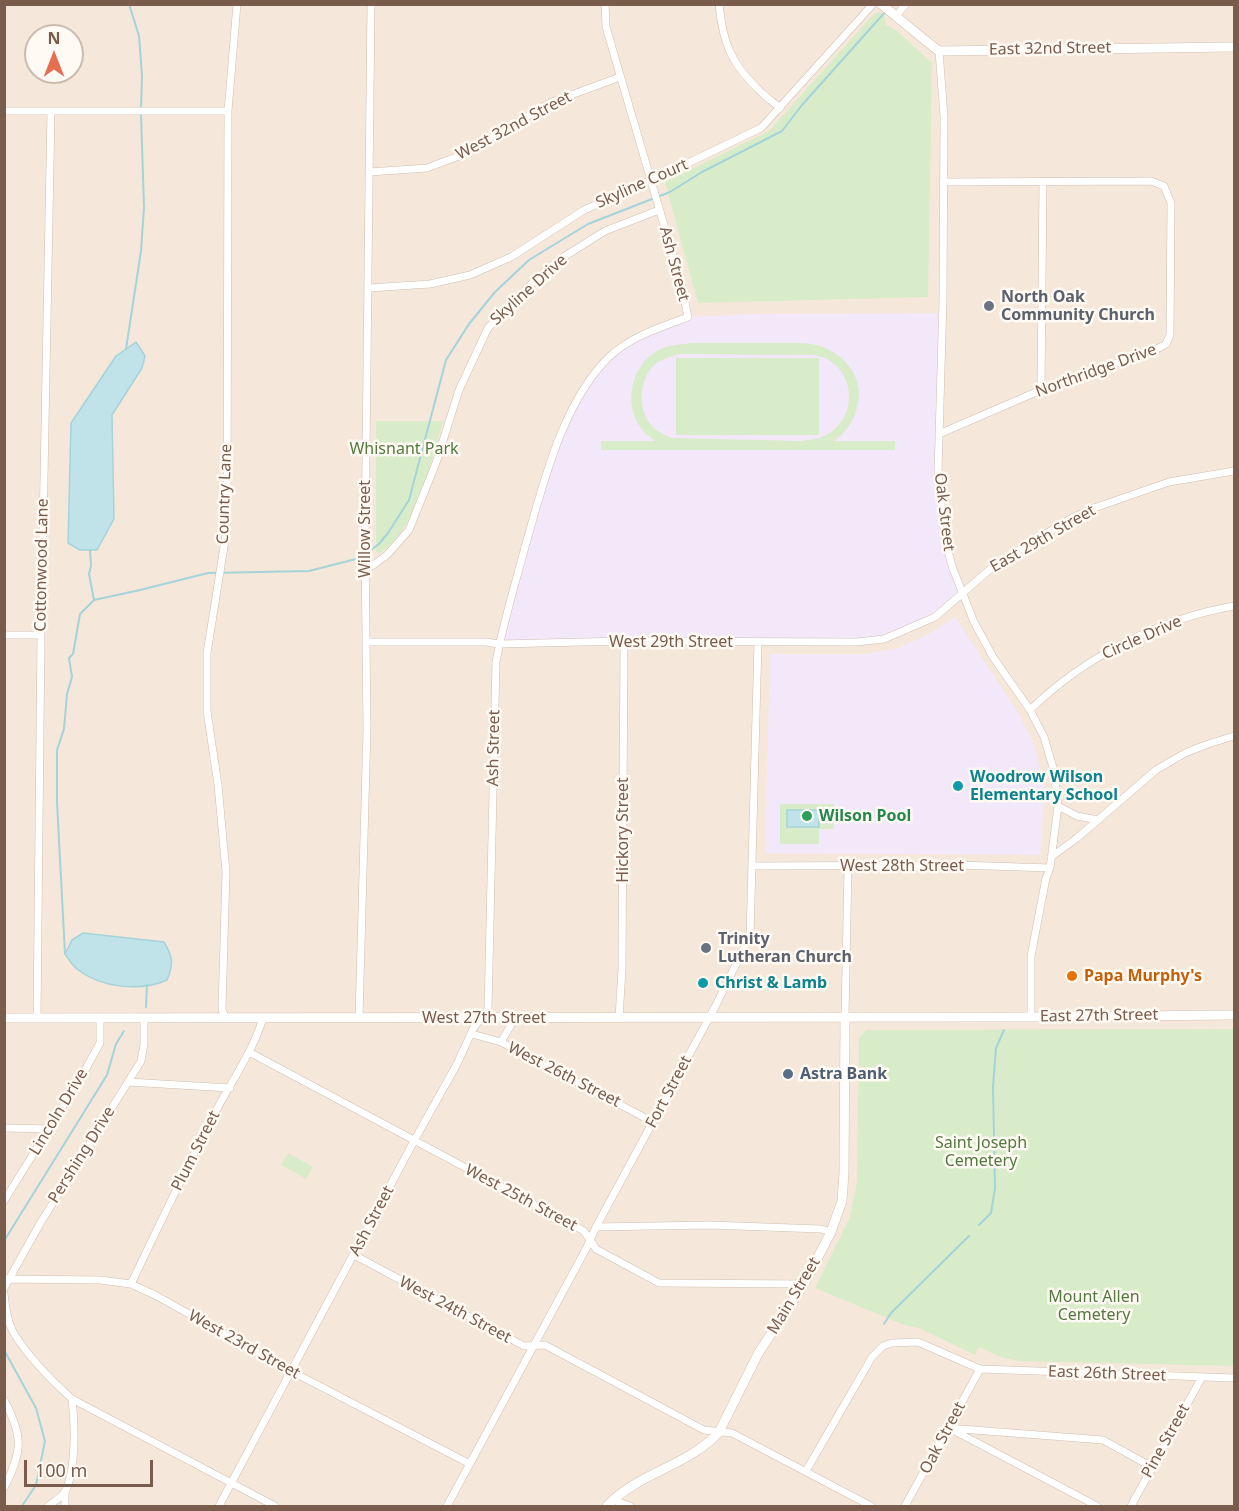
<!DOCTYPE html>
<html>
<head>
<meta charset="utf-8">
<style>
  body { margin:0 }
  #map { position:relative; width:1239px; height:1511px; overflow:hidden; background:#fdf6ec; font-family:"Noto Sans",sans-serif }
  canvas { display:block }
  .frame { position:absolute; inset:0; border:6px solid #7a5c4d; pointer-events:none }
  .north { position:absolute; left:24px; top:24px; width:60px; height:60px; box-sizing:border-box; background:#fffaf3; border:2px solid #cabbb1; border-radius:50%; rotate:0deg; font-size:16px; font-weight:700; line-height:24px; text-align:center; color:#7a5c4d }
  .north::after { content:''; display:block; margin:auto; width:21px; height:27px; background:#e76f51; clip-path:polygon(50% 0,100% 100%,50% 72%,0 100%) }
  .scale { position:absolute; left:24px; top:1460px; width:129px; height:27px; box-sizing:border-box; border:3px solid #7a5c4d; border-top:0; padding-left:8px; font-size:18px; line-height:21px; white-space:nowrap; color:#7a5c4d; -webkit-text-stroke:4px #fffaf3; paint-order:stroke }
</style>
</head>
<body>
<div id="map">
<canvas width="1239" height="1511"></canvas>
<div class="frame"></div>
<div class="north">N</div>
<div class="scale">100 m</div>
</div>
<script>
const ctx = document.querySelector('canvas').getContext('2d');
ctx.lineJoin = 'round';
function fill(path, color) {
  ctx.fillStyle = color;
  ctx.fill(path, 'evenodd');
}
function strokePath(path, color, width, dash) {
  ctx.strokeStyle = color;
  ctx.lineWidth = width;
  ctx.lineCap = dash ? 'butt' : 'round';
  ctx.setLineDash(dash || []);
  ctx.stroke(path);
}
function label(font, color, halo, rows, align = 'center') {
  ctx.font = font + ' "Noto Sans",sans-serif';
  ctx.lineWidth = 5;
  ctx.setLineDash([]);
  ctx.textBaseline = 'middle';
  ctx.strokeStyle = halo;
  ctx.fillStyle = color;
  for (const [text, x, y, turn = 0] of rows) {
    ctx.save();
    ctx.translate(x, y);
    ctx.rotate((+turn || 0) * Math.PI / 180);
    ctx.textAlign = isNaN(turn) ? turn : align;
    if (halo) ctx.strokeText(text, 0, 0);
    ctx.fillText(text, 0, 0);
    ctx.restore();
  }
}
fill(new Path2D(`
  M 5,5 L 1234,5 L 1234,1506 L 5,1506 ZM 36,36 L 72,36 L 72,72 L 36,72 Z`), '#f5e8da');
fill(new Path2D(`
  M 943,313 L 938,473 L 945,541 L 962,593 L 935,617 L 884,639 L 499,644 L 544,482 L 569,414 L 610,356 L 627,344 L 688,317 L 756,314 Z
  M 955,617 L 1017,711 L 1033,742 L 1045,789 L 1040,855 L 765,853 L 770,654 L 867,654 L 898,648 L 929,634 Z`), '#f3e8fa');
fill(new Path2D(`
  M 879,12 L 885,17 L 886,25 L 897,31 L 932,63 L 928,297 L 698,303 L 665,182 L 769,131 L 873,15 Z
  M 696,343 C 723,343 749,343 775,343 C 790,343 807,342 821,346 C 842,354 859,372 859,394 C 858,415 850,429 834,441 L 895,441 L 895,450 L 601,450 L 601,441 L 655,441 C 652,438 647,435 644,432 C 623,408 629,370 655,352 C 667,344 683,344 696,343 ZM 680,354 L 814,355 C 818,356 823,357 827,359 C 857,375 856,420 826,435 C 819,439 811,439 803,441 L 672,438 C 665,435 657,432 652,426 C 637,410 639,380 654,365 C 661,359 672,356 680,354 Z
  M 676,358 L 819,358 L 819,435 L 676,435 Z
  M 376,421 L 443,421 C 430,463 418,528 379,554 L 376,551 Z
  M 780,804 L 834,804 L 834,829 L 819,829 L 819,844 L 780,844 Z
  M 1234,1029 L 1234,1366 L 1020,1361 L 1000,1357 L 979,1347 L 975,1355 L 919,1328 L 904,1325 L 815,1288 L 850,1217 L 857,1182 L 859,1038 L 866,1030 Z
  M 288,1153 L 313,1167 L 306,1179 L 281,1165 Z`), '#d8ecc9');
const water = new Path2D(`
  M 136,342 L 145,356 L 142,368 L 112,415 L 114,519 L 97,550 L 80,550 L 68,543 L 71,423 L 116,356 Z
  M 787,810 L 819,810 L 819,827 L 787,827 Z
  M 83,933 L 164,942 C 173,957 174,963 167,980 C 140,992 101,988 77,969 C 72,965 68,958 65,954 L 72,940 Z`);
fill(water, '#bfe3e8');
strokePath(water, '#a5d3da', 1.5);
strokePath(new Path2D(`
  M 129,4 L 139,36 L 142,76 L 141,108
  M 126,349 L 141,251 L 144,207 L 141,114
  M 90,550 L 91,566 L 89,574 L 94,600
  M 368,552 L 379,544 L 388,533 L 409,500 L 446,360 L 469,324 L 495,292 L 529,260 L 588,224 L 670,192 L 702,172 L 782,131 L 802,105 L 886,11
  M 65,954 L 57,802 L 57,750 L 64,729 L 67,694 L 72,677 L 69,658 L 73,654 L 80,614 L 94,600 L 140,590 L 208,573 L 309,571 L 356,559 L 363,555
  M 146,1007 L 147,985
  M 979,1225 L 991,1213 L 995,1188 L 993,1087 L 996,1048 L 1004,1030
  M 4,1241 L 107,1075 L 116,1044 L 124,1031
  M 884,1324 L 891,1313 L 969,1236
  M 4,1350 L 36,1408 L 45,1441 L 36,1485 L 22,1506`), '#a5d3da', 2);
const street = new Path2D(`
  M 719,4 C 723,45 732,65 762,93 C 768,99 775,103 780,108
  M 896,16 L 906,4
  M 939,51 L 944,116 L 943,299 L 938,473 L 945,541 L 953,569 L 974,622 L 993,657 L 1030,710 L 1044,737 L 1054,771 L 1058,806 L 1050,868 L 1046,878 L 1031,956 L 1031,1017
  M 4,111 L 228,111
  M 370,172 L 427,168 L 459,156 L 552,102 L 620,77
  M 369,288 L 430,284 L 470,275 L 511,257 L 584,210 L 659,177 L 761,128 L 873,4
  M 1041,390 L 1043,181
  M 939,434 L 1041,390 L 1157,349 L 1166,344 L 1170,335 L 1171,203 L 1164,186 L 1151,181 L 943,182
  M 365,571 L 387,555 L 409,530 L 436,463 L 459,390 L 488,328 L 528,287 L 557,261 L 605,231 L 659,210
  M 4,635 L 41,635
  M 366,642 L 486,642 L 499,644 L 624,641 L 856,642 L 884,639 L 935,617 L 995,565 L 1072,518 L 1094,508 L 1169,482 L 1234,471
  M 1030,710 C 1084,657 1159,619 1234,606
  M 1058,806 L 1077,816 L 1098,820
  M 1051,857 L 1077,838 L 1156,770 L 1185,753 L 1208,744 L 1234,736
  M 753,866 L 958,865 L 1050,868
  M 845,1017 L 848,866
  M 37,1018 L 41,635 L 51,111
  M 225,1018 L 222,1009 L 226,872 L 218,785 L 207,711 L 207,653 L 227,528 L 228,111 L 237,4
  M 359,1018 L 367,729 L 365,546 L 371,4
  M 619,1018 L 622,969 L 624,641
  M 472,1034 L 501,1042 L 653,1122
  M 501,1042 L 515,1018
  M 249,1052 L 584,1231 L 596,1249 L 659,1283 L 804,1284
  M 128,1082 L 230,1088
  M 4,1128 L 50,1129
  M 4,1201 L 83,1074 L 100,1043 L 100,1018
  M 596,1227 L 709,1225 L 821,1229 L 831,1232
  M 354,1255 L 524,1346 L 545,1345 L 704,1430 L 732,1433 L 871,1506
  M 4,1279 L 100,1280 L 131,1284 L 157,1296 L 283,1367 L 470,1464
  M 131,1284 C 159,1225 187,1167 217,1109 C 233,1079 253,1051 263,1018
  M 4,1288 L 41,1222 L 141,1061 L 144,1044 L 144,1018
  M 4,1294 C 6,1308 7,1323 15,1335 C 30,1359 51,1380 72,1399 L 275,1506
  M 4,1400 C 24,1437 22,1452 4,1488
  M 948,1428 L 1103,1440 L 1152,1467
  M 951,1429 L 1097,1506
  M 806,1471 L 872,1357 L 883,1346 L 892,1343 L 918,1342 L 980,1369 L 1234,1378
  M 613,1500 L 630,1506
  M 48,1506 C 54,1501 63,1497 66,1490 C 76,1467 75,1424 72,1399
  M 65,1506 L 65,1493
  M 219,1506 L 414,1141 L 457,1064 L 473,1029 L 488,1009 L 496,662 C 503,623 515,585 525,547 C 543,485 562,402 610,356 C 632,336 661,327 688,317 L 681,283 L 606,27 L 605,4
  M 447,1506 L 586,1249 L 596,1227 L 716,1005 L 750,936 L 758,642
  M 905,1506 L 980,1369
  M 1131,1506 L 1202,1377`);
const secondary = new Path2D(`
  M 881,4 C 901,20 919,36 939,51 L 1234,47
  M 4,1018 L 1031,1017 L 1234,1015
  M 607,1506 C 636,1474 690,1465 719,1432 L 759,1352 L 804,1284 L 831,1232 L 842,1201 L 844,1173 L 845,1017`);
strokePath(street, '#d1beb0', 8);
strokePath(secondary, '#d6c0b0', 10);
strokePath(street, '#fff', 7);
strokePath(secondary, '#fff', 9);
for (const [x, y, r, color] of [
  [989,306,6,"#6b7280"],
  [958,786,6,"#0f9aa8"],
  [807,816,6,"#2e9e5b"],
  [706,948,6,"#6b7280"],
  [1072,976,6,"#e8710a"],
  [703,983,6,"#0f9aa8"],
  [788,1074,6,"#5c6f8a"]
]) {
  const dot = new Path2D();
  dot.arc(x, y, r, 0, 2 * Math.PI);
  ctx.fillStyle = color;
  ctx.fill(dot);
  strokePath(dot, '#fffaf3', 2);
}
label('16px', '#7a5c4d', '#fffaf3', [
  ["East 32nd Street",1050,49,-1],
  ["West 32nd Street",514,126,-28],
  ["Skyline Court",642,184,-24],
  ["Ash Street",674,264,75],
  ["Skyline Drive",529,290,-42],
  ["Northridge Drive",1096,371,-20],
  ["Country Lane",225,494,-88],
  ["Oak Street",944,512,83],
  ["Willow Street",365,529,-90],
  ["East 29th Street",1043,539,-30],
  ["Cottonwood Lane",42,565,-89],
  ["Circle Drive",1142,638,-24],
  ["West 29th Street",671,642],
  ["Ash Street",494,748,-89],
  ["Hickory Street",623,830,-90],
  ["West 28th Street",902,866],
  ["East 27th Street",1099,1016,-1],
  ["West 27th Street",484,1018],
  ["West 26th Street",564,1075,27],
  ["Fort Street",669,1092,-62],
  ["Lincoln Drive",59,1112,-59],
  ["Plum Street",196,1151,-63],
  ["Pershing Drive",82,1155,-58],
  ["West 25th Street",521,1198,28],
  ["Ash Street",372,1221,-62],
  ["Main Street",794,1296,-59],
  ["West 24th Street",455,1310,28],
  ["West 23rd Street",244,1345,29],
  ["East 26th Street",1107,1374,2],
  ["Oak Street",943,1438,-62],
  ["Pine Street",1166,1441,-61]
]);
label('bold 16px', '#5b616d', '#fffaf3', [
  ["North Oak",1001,297],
  ["Community Church",1001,315],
  ["Trinity",718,939],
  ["Lutheran Church",718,957]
], 'left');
label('16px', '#537a41', '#fffaf3', [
  ["Whisnant Park",404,449],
  ["Saint Joseph",981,1143],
  ["Cemetery",981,1161],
  ["Mount Allen",1094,1297],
  ["Cemetery",1094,1315]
]);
label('bold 16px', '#0d838f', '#fffaf3', [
  ["Woodrow Wilson",970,777],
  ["Elementary School",970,795],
  ["Christ & Lamb",715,983]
], 'left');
label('bold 16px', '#27864d', '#fffaf3', [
  ["Wilson Pool",819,816]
], 'left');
label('bold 16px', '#c56008', '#fffaf3', [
  ["Papa Murphy's",1084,976]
], 'left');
label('bold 16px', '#4e5e75', '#fffaf3', [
  ["Astra Bank",800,1074]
], 'left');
</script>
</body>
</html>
